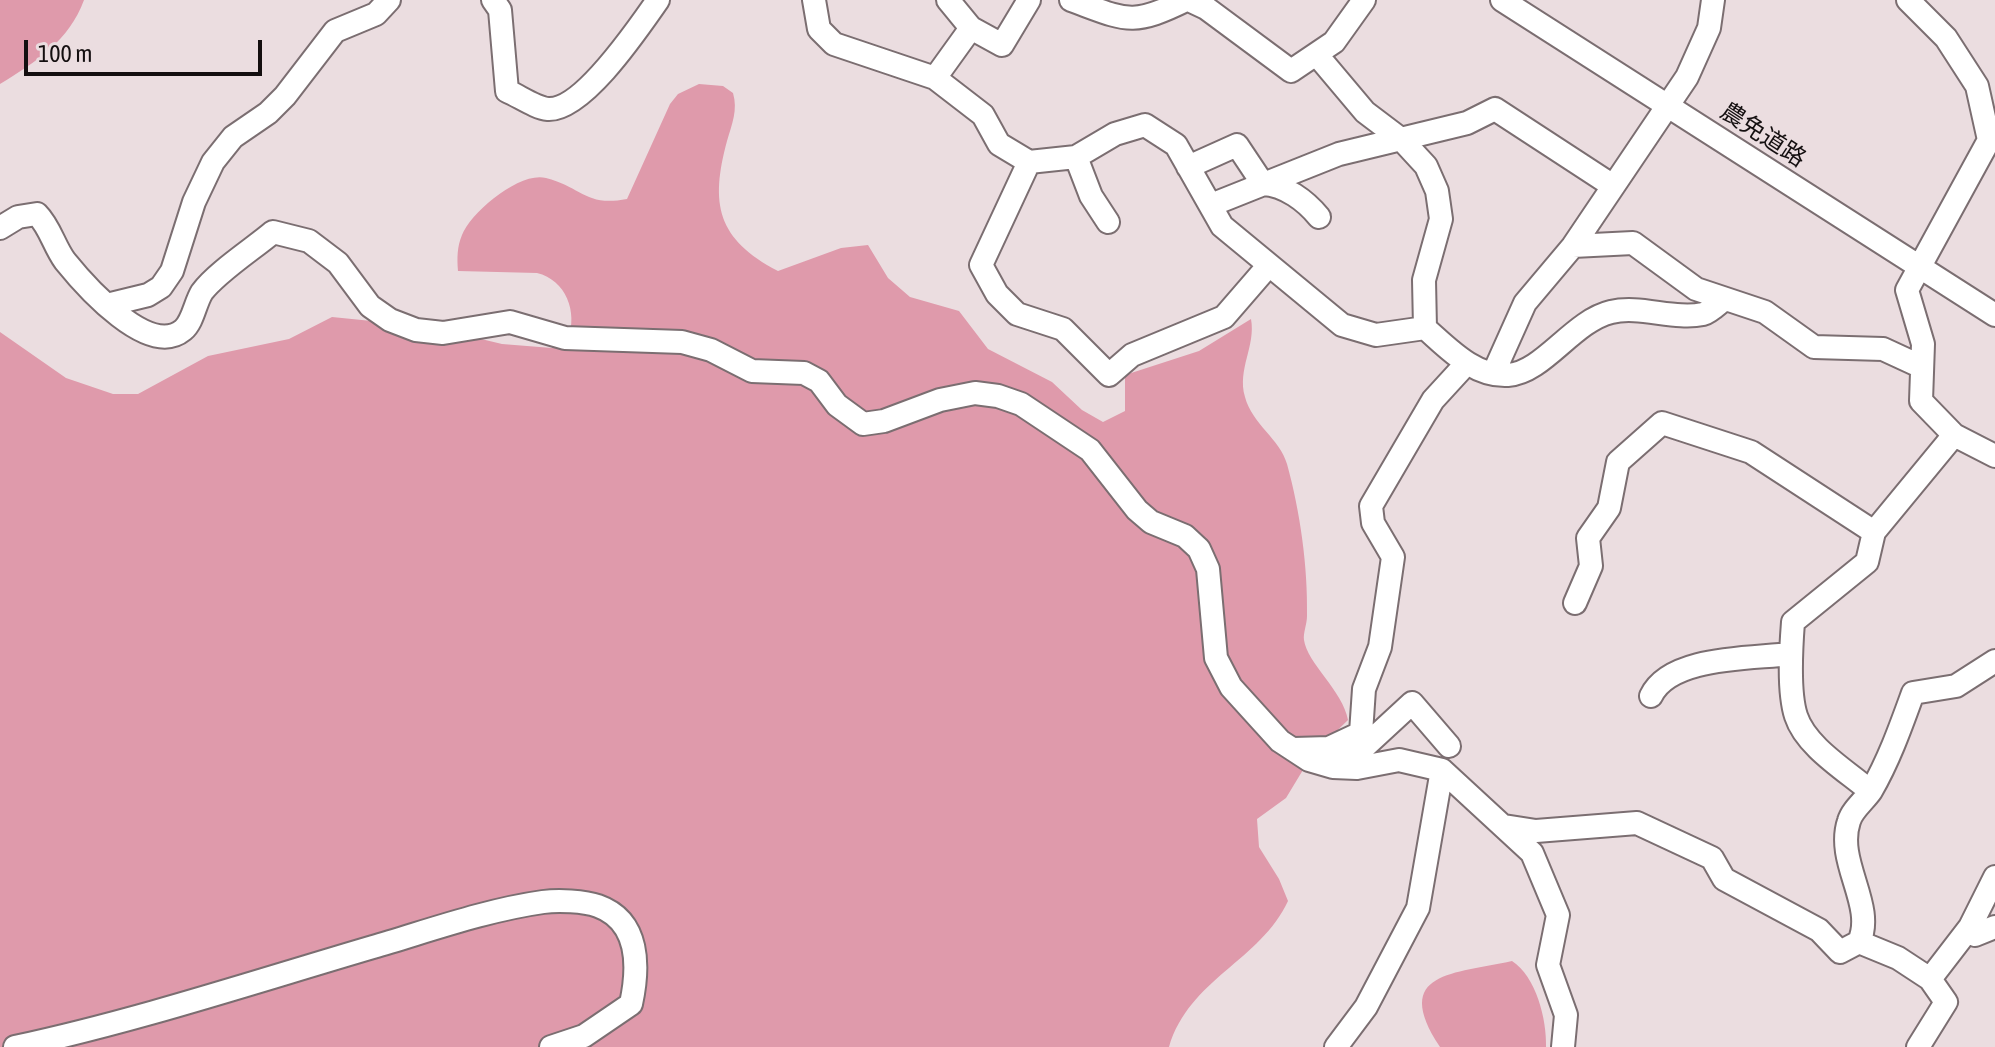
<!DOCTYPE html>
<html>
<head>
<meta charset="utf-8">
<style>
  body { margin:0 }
  #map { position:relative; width:1995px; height:1047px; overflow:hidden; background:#ebdde0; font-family:"Asap Condensed",sans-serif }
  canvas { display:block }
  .scale { position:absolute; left:24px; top:40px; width:238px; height:36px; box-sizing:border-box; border:4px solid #140f10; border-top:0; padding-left:10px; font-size:24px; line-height:28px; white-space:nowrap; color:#140f10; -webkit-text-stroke:6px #ebdde0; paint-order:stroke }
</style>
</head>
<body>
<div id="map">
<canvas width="1995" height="1047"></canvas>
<div class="scale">100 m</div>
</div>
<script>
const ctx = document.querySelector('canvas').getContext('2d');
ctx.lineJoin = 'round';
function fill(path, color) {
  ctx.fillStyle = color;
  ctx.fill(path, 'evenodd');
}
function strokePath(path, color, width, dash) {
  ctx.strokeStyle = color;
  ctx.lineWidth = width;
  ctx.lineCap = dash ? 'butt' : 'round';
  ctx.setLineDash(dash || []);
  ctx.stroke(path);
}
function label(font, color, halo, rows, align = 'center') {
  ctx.font = font + ' "Asap Condensed","Noto Sans JP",sans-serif';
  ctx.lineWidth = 6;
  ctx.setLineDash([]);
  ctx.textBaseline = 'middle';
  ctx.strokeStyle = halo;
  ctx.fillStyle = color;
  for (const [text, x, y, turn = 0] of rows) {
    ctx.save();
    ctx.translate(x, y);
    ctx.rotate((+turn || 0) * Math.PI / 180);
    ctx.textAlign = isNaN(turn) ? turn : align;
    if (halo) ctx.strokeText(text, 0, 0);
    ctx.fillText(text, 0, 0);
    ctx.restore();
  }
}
fill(new Path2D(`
  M 0,0 L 84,0 C 69,41 36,62 0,84 Z
  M 699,84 L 723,86 L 733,93 C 738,110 732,124 727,141 C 710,204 717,239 778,271 L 841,248 L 868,245 L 888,278 L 910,297 L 959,311 L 988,349 L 1052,382 L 1082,410 L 1103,422 L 1125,411 L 1125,375 L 1199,351 L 1251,319 C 1256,346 1237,369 1245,397 C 1252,424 1280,439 1287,464 C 1300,511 1308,567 1307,616 C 1307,624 1303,633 1304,640 C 1307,663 1343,691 1348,720 L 1312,755 L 1286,798 L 1257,819 L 1259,847 L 1279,879 L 1288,901 C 1260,961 1189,979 1169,1047 L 0,1047 L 0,332 L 66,378 L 113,394 L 138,394 L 208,356 L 289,339 L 332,317 L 431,327 L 502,344 L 552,348 L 568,339 C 578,312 566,280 537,273 L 458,271 C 457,258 457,247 462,235 C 471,212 520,171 546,178 C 582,187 585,207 627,199 L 670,104 L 678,94 Z
  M 1512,961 C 1536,976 1547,1020 1546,1047 L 1440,1047 C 1390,971 1455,974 1512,961 Z`), '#df9aab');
const minor = new Path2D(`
  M 493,0 L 500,10 L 507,91 C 519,96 536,108 548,109 C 583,111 639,27 658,0
  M 814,0 L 819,29 L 834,44 L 935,78 L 971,28
  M 948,0 L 971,28 L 1002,45 L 1029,0
  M 1071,0 C 1126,20 1131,27 1186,0
  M 1189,0 L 1206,8 L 1291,71 L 1334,42 L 1364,0
  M 1502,0 L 1995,315
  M 1908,0 L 1946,38 L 1977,86 L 1989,140 L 1907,290 L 1923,344 L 1921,401 L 1954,435 L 1995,456
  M 1317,55 L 1365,112 L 1402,140 L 1426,166 L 1437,191 L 1441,219 L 1424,280 L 1425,328
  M 935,78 L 983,115 L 999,144 L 1029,162 L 1076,157 L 1115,134 L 1145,125 L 1176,145 L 1222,226 L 1342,325 L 1376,335 L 1425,328 C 1448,348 1474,377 1508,375 C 1543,373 1573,321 1611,312 C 1640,305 1674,320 1703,314 C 1710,312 1718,304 1723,300
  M 1076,157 L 1091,196 L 1108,222
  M 1029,162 L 981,265 L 997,294 L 1017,314 L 1063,329 L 1109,375 L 1132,355 L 1224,317 L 1269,265
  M 1188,167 L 1237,145 L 1263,184 C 1285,185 1306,201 1319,217
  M 1211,205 L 1339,154 L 1467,123 L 1495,109 L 1613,186
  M 0,228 L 18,217 L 37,214 C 50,227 54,246 65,261 C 86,287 149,358 183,330 C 193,322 195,303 202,292 C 217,272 253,249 273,232 L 309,241 L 338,263 L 370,306 L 390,320 L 416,330 L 443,333 L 510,322 L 565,338 L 682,342 L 711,350 L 752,371 L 804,373 L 819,381 L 837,405 L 863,424 L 884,421 L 940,400 L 975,393 L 998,396 L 1021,404 L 1090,450 L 1137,510 L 1151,522 L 1185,536 L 1199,549 L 1208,569 L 1216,658 L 1231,687 L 1280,741 L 1309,760 L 1333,767 L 1357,768 L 1399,760 L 1442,770 L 1532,853 L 1558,915 L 1548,965 L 1566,1015 L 1563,1047
  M 1573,246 L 1633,243 L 1696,289 L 1765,312 L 1814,347 L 1883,349 L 1922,367
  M 107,305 L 148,295 L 161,287 L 172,271 L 194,202 L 213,162 L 233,137 L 268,113 L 285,96 L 335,31 L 376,14 L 389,0
  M 1494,372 L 1525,303 L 1573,246 L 1687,77 L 1709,28 L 1713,0
  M 1575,603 L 1591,566 L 1588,538 L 1609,508 L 1618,462 L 1662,423 L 1751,452 L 1874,532
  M 1651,696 C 1670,656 1750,659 1790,654
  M 1329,748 L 1360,751 L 1412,703 L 1449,746
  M 1294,749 L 1329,748 L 1361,733 L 1364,689 L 1380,647 L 1393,557 L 1373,523 L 1371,506 L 1433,400 L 1466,364
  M 1870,791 C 1847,771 1806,747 1796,716 C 1788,691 1791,648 1793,622 L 1867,562 L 1874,532 L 1954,435
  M 1504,826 L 1536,831 L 1637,823 L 1712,858 L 1724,879 L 1819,930 L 1840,952 L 1859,942 L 1898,958 L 1930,979
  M 1970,927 L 1975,935 L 1995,927
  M 1859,942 C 1876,905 1835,862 1849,821 C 1852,810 1865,800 1871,791 C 1889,760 1901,726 1913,693 L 1956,686 L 1995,661
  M 15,1047 C 136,1021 254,982 373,947 C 428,931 486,910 543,902 C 558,900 584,901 598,906 C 640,921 639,967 631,1004 L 584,1036 L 551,1047
  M 1336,1047 L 1366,1007 L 1418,908 L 1442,770
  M 1918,1047 L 1946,1002 L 1930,979 L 1970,927 L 1995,877`);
strokePath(minor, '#7b6e71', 26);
strokePath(minor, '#fff', 22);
label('24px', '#140f10', '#ebdde0', [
  ["農免道路",1763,135,33]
]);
</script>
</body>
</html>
